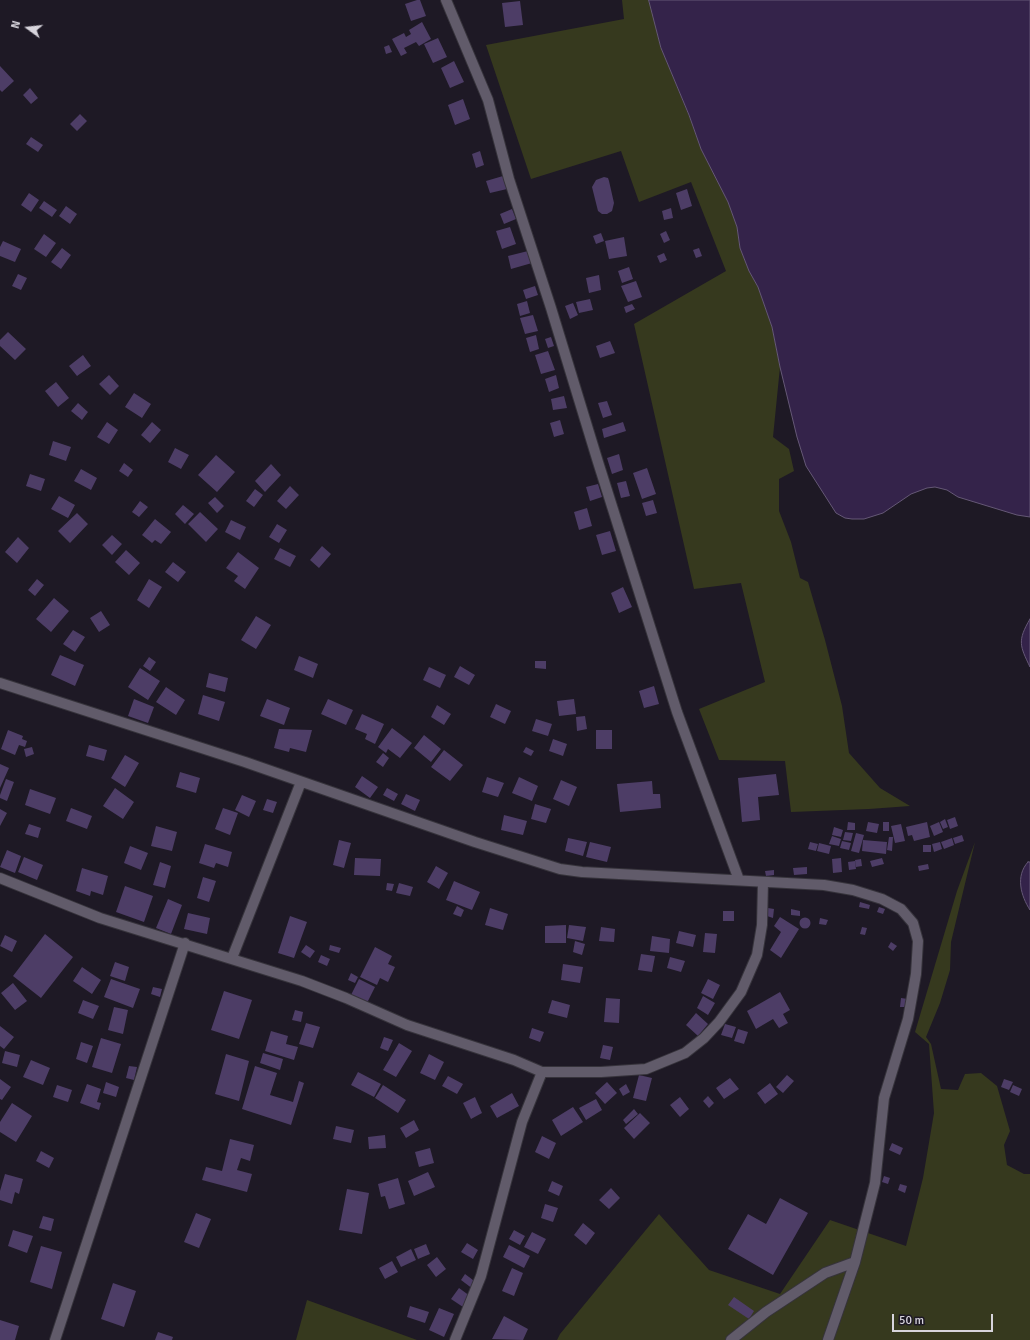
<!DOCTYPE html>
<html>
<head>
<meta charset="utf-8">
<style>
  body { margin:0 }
  #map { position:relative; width:1030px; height:1340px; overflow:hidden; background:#1e1925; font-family:Signika,sans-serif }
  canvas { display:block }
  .north { position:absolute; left:8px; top:8px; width:40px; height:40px; -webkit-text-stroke:3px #1e1925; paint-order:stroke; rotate:285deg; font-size:11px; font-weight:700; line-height:16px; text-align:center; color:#d7d4dc }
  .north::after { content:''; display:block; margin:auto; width:14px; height:18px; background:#d7d4dc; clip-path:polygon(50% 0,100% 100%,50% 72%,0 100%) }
  .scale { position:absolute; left:892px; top:1314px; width:101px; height:18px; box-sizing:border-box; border:2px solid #d7d4dc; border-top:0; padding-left:5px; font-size:12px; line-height:14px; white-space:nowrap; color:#d7d4dc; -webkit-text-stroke:3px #1e1925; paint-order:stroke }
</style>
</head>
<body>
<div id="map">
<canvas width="1030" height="1340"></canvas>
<div class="north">N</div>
<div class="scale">50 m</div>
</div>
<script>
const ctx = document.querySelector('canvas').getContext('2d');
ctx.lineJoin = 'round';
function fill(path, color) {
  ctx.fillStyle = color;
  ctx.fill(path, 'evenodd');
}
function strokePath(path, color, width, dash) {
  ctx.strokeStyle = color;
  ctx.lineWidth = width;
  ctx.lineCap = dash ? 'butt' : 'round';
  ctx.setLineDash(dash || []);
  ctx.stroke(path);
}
fill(new Path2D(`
  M 622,0 L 649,0 L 661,48 L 689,116 L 701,149 L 728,202 L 737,227 L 740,248 L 749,271 L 758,287 L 772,327 L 780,367 L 773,437 L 789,449 L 794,471 L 779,479 L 779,511 L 791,542 L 800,578 L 808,582 L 825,640 L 842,706 L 849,753 L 880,788 L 910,806 L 869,809 L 791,812 L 785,761 L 719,760 L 699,709 L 765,682 L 741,583 L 694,589 L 634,324 L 726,271 L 691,182 L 639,202 L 621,151 L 531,179 L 486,45 L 624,19 Z
  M 975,842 L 951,942 L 950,970 L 940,1003 L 926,1037 L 931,1044 L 941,1089 L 958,1090 L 965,1074 L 981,1073 L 997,1086 L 1010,1131 L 1004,1145 L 1007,1165 L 1024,1174 L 1030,1174 L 1030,1340 L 557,1340 L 560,1334 L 659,1214 L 709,1270 L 780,1294 L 830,1220 L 906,1246 L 923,1178 L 934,1113 L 929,1044 L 915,1032 L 957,891 Z
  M 307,1300 L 417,1340 L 296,1340 Z`), '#36391e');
const water = new Path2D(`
  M 649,0 L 1030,0 L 1030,517 L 1017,515 L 958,497 L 947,490 L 935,487 L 927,488 L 911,494 L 883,513 L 864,519 L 852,519 L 845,518 L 836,513 L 806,466 L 797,437 L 780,367 L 772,327 L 758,287 L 749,271 L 740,248 L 737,227 L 728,202 L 701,149 L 689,115 L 661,48 Z
  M 1030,619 L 1030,667 C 1020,646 1017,641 1030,619 Z
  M 1028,862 L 1030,862 L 1030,910 C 1021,896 1015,876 1028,862 Z`);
fill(water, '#34234a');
strokePath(water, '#655876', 1);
fill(new Path2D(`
  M 417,0 L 420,0 L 426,16 L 411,21 L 405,4 Z
  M 520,1 L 523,25 L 505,27 L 502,3 Z
  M 422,22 L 431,39 L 419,46 L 416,42 L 404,48 L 407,53 L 401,56 L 392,39 L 404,33 L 406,37 L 411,34 L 409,30 Z
  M 438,38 L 447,57 L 433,63 L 424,44 Z
  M 389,45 L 392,52 L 386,54 L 384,47 Z
  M 454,61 L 464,82 L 450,88 L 441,68 Z
  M 0,66 L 14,81 L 2,92 L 0,90 Z
  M 30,88 L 38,98 L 31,104 L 23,95 Z
  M 463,99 L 470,119 L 455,125 L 448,105 Z
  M 80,114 L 87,121 L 77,131 L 70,124 Z
  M 31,137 L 43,145 L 38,152 L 26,144 Z
  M 480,151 L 484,165 L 476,168 L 472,154 Z
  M 503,176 L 507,189 L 490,193 L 486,181 Z
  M 604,177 L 608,178 L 609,181 L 614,203 L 612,211 L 607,214 L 602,214 L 598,211 L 592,187 L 596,180 Z
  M 687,189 L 692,206 L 681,210 L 676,193 Z
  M 29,193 L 39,200 L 31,212 L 21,205 Z
  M 44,201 L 57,210 L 52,217 L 39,208 Z
  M 66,206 L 77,214 L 70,224 L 59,216 Z
  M 671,208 L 673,218 L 664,220 L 662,211 Z
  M 512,209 L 516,219 L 504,224 L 500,214 Z
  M 510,227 L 516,244 L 502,249 L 496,231 Z
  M 666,231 L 670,240 L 664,243 L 660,234 Z
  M 601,233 L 604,241 L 596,244 L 593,236 Z
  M 44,234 L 56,243 L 46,257 L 34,249 Z
  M 624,237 L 627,256 L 609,259 L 605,241 Z
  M 3,241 L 21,249 L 15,262 L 0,256 L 0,247 Z
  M 62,248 L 71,255 L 61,269 L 51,262 Z
  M 699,248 L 702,256 L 696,258 L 693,250 Z
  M 528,251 L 532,263 L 511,269 L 508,256 Z
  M 664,253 L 667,260 L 660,263 L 657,256 Z
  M 629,267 L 633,279 L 622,283 L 618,271 Z
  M 18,274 L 27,278 L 21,290 L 12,286 Z
  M 599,275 L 601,290 L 589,293 L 586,278 Z
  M 636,281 L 642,297 L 628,302 L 621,286 Z
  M 535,286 L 538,295 L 526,299 L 523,290 Z
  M 590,299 L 593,310 L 579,313 L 576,302 Z
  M 527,301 L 530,313 L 520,316 L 517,304 Z
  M 573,303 L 578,315 L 570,319 L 565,306 Z
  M 632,304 L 635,309 L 626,313 L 624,307 Z
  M 533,315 L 538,331 L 525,334 L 520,318 Z
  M 8,332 L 26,349 L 15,360 L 0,346 L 0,340 Z
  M 536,335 L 539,349 L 530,352 L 526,338 Z
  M 551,337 L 554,346 L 548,348 L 545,339 Z
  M 610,341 L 615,353 L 600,358 L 596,346 Z
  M 548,351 L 555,370 L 541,374 L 535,355 Z
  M 83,355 L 91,366 L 77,376 L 69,366 Z
  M 109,375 L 119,386 L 110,395 L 99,384 Z
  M 556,375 L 559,388 L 549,392 L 545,379 Z
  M 56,382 L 69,398 L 58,407 L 45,391 Z
  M 134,393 L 151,404 L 142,418 L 125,407 Z
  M 564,396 L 567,408 L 553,410 L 551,399 Z
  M 607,401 L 612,415 L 603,418 L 598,403 Z
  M 78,403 L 88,412 L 82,420 L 71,411 Z
  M 560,420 L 564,434 L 554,437 L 550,423 Z
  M 107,422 L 118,430 L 109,444 L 97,437 Z
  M 152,422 L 161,430 L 150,443 L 141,435 Z
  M 623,422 L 626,431 L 604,438 L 602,429 Z
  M 53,441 L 71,447 L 66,461 L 49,455 Z
  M 175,448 L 189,455 L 181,469 L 168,462 Z
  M 619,454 L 623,470 L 612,474 L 607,458 Z
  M 216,455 L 235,472 L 217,492 L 198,475 Z
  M 124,463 L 133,470 L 128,477 L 119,471 Z
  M 271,464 L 281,475 L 265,492 L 255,481 Z
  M 647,468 L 656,494 L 642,499 L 633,473 Z
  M 81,469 L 97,478 L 91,490 L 74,481 Z
  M 30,474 L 45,479 L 41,491 L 26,486 Z
  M 626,481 L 630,496 L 621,498 L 617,483 Z
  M 598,484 L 602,497 L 590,501 L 586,487 Z
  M 290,486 L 299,495 L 286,509 L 277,501 Z
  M 255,489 L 263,495 L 254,507 L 246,501 Z
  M 59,496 L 75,505 L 68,518 L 51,509 Z
  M 215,497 L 224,506 L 217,513 L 208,503 Z
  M 653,500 L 657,513 L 646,516 L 642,503 Z
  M 140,501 L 148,507 L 139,517 L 132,512 Z
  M 183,505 L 194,514 L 185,524 L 175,514 Z
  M 587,508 L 592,526 L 579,530 L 574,512 Z
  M 200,512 L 218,529 L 206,542 L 188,524 Z
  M 77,513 L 88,524 L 70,543 L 58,531 Z
  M 155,519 L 171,532 L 161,544 L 155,540 L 152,543 L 142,535 Z
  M 231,520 L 246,527 L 240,540 L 225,532 Z
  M 277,524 L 287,530 L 279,543 L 269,537 Z
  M 610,531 L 616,551 L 602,555 L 596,535 Z
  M 112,535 L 122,544 L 112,555 L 102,545 Z
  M 18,537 L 29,548 L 17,563 L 5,552 Z
  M 322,546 L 331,554 L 319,568 L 310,560 Z
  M 280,548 L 296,556 L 290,567 L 274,559 Z
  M 126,550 L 140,563 L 129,575 L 115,562 Z
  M 238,552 L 259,568 L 245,589 L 234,581 L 238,576 L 226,568 Z
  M 173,562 L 186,572 L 178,582 L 165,572 Z
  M 37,579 L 44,585 L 35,596 L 28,590 Z
  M 149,579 L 162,587 L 149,608 L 137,600 Z
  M 623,587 L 632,607 L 619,613 L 611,593 Z
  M 54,598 L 69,611 L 51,632 L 36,619 Z
  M 101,611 L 110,625 L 99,632 L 90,618 Z
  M 256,616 L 271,625 L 256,649 L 241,640 Z
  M 73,630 L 85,637 L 75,652 L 63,644 Z
  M 60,655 L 84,665 L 75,686 L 51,675 Z
  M 299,656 L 318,664 L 313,678 L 294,670 Z
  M 149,657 L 156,662 L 150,671 L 143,666 Z
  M 535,661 L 546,661 L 546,669 L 535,668 Z
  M 460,666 L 475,675 L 469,685 L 454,677 Z
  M 429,667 L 446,675 L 440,688 L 423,680 Z
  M 140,668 L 160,681 L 148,700 L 128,687 Z
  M 209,673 L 228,678 L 225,692 L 206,687 Z
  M 654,686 L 659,704 L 644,708 L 639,691 Z
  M 166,687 L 185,700 L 176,715 L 156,702 Z
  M 203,695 L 225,702 L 219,721 L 198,714 Z
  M 134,699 L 154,707 L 148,723 L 128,716 Z
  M 267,699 L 290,708 L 284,725 L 260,716 Z
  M 328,699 L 353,710 L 346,725 L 321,714 Z
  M 574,699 L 576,714 L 559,716 L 557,701 Z
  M 496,704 L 511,711 L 505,724 L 490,717 Z
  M 437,705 L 451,714 L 444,725 L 431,717 Z
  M 362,714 L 384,724 L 375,744 L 365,739 L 367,734 L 355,729 Z
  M 585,716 L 587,729 L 577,731 L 576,717 Z
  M 536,719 L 552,724 L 548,736 L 532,731 Z
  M 392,728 L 412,743 L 400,758 L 388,749 L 386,753 L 378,747 Z
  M 279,729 L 312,730 L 306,752 L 290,748 L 289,752 L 274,748 Z
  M 8,730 L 23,736 L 22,739 L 27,741 L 25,747 L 19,745 L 15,755 L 1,749 Z
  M 596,730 L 612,730 L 612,749 L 596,749 Z
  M 424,735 L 441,749 L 431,762 L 414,748 Z
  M 553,739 L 567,744 L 563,756 L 549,751 Z
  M 89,745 L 107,750 L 104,761 L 86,756 Z
  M 32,747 L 34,754 L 26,757 L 24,749 Z
  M 526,747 L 534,751 L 531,756 L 523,752 Z
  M 444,750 L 463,765 L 450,781 L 431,767 Z
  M 383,753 L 389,758 L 383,767 L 376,762 Z
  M 125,755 L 139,763 L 125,787 L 111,778 Z
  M 0,764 L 9,768 L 0,788 Z
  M 180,772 L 200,778 L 196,793 L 176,787 Z
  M 776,774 L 779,795 L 758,797 L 760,820 L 742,822 L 738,778 Z
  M 362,776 L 378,787 L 370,798 L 355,787 Z
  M 487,777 L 504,783 L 498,797 L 482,792 Z
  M 519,777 L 538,786 L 532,801 L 512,793 Z
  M 6,779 L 14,782 L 7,801 L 0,798 L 0,795 Z
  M 561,780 L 577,787 L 569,806 L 553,799 Z
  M 652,781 L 653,794 L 660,794 L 661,808 L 620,812 L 617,784 Z
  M 115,788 L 134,802 L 123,819 L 103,806 Z
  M 387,788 L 398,794 L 394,801 L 383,795 Z
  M 30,789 L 56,798 L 50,814 L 25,805 Z
  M 406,794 L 420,800 L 415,811 L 401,804 Z
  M 242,795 L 256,801 L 249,817 L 235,810 Z
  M 267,799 L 277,802 L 273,813 L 263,810 Z
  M 535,804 L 551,809 L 546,823 L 531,819 Z
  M 71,808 L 92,816 L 87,829 L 66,821 Z
  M 223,808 L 238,813 L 230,835 L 215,829 Z
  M 0,809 L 7,813 L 0,826 Z
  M 504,815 L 527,821 L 523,835 L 501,830 Z
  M 955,817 L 958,826 L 950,829 L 947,820 Z
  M 945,819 L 948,827 L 943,829 L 940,822 Z
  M 848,822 L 855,823 L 855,830 L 847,830 Z
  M 868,822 L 879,824 L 877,833 L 866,831 Z
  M 883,822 L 889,822 L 889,831 L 883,831 Z
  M 927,822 L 930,837 L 914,841 L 912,835 L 908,836 L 906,827 Z
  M 939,822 L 943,832 L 934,836 L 930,826 Z
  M 29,824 L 41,828 L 38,838 L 25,834 Z
  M 901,824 L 905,841 L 895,843 L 891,826 Z
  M 156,826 L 177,832 L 172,851 L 151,846 Z
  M 834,827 L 843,830 L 841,837 L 832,835 Z
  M 845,832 L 853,833 L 851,841 L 843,840 Z
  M 856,833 L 864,835 L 859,853 L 851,851 Z
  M 962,835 L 964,841 L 955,844 L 953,838 Z
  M 832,836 L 841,839 L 839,846 L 829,844 Z
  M 889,837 L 893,837 L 892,851 L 887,850 Z
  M 568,838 L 587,842 L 583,856 L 565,851 Z
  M 952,838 L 954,845 L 944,849 L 941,842 Z
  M 339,840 L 351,843 L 344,868 L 333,865 Z
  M 863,840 L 887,842 L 886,854 L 862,851 Z
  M 842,841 L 851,843 L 849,850 L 840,848 Z
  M 590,842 L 611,847 L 607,862 L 586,857 Z
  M 810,842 L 818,844 L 816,851 L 808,849 Z
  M 940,842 L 942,849 L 934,852 L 932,844 Z
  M 819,843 L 831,846 L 829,854 L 817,851 Z
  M 205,844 L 232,852 L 228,867 L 216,863 L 214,868 L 199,863 Z
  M 923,845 L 931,845 L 931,852 L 923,852 Z
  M 130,846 L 148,853 L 141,870 L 124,863 Z
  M 7,850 L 21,856 L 15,873 L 0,867 Z
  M 24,857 L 43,865 L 37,880 L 18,872 Z
  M 355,858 L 381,859 L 380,876 L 354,875 Z
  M 841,858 L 842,872 L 833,873 L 832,859 Z
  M 882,858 L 884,864 L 872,867 L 870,861 Z
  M 861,859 L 862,866 L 856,867 L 855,860 Z
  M 855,861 L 856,869 L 849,870 L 848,862 Z
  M 160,862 L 171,866 L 165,888 L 153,885 Z
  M 928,864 L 929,869 L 919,871 L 918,866 Z
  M 436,866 L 448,873 L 439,889 L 427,882 Z
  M 807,867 L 807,874 L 794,875 L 793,868 Z
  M 82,868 L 108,876 L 103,895 L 91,891 L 90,896 L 76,891 Z
  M 774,870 L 774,875 L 766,876 L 765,871 Z
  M 203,877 L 216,881 L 209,902 L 197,898 Z
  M 454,881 L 480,892 L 472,910 L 446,900 Z
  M 387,883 L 394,884 L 392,891 L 386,890 Z
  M 399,883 L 413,887 L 410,896 L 396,893 Z
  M 125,886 L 153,896 L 144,922 L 116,912 Z
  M 168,899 L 182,905 L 171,934 L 156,928 Z
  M 860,902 L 870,905 L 869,909 L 859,907 Z
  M 457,906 L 464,910 L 461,917 L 453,914 Z
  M 879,907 L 885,909 L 883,914 L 877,912 Z
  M 490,908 L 508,914 L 503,930 L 485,925 Z
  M 768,908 L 774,909 L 773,918 L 767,916 Z
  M 791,909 L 800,911 L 800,916 L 791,915 Z
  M 723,911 L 734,911 L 734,921 L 723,921 Z
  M 188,913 L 210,918 L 207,934 L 184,929 Z
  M 290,916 L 307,922 L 294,958 L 278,953 Z
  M 780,917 L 799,929 L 781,958 L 770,950 L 781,932 L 774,926 Z
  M799.5 923a5.5 5.5 0 1 1 11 0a5.5 5.5 0 1 1-11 0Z
  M 820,918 L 828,920 L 826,925 L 819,924 Z
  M 566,925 L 566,943 L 545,943 L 545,926 Z
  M 569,925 L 586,927 L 583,941 L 567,938 Z
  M 601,927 L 615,929 L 614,942 L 599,941 Z
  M 862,927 L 867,928 L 865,935 L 860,934 Z
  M 679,931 L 696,935 L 693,947 L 676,943 Z
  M 705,933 L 717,934 L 715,953 L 703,952 Z
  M 45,934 L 73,957 L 41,998 L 13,976 Z
  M 5,935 L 17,941 L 12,952 L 0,946 Z
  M 652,936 L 670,939 L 669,953 L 650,951 Z
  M 575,941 L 585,944 L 582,955 L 573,952 Z
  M 891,942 L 897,946 L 893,951 L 888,947 Z
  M 306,945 L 315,951 L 310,958 L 301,952 Z
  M 330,945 L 341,948 L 339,953 L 329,950 Z
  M 375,947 L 392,956 L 388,964 L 395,967 L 388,982 L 380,978 L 377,985 L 360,977 Z
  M 641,954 L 655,956 L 652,972 L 638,970 Z
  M 321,955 L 330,959 L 327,966 L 318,962 Z
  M 670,957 L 685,961 L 681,972 L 667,968 Z
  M 115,962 L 129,967 L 125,981 L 110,976 Z
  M 563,964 L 583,967 L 580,983 L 561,980 Z
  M 82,967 L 101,980 L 92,994 L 73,981 Z
  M 351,973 L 358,977 L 355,983 L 348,980 Z
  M 111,979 L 140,989 L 133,1008 L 104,997 Z
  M 359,979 L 375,987 L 367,1003 L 351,995 Z
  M 708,979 L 720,985 L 713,999 L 701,993 Z
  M 13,983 L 27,1001 L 15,1010 L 1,993 Z
  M 153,987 L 162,989 L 160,997 L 151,994 Z
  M 224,991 L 252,1000 L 239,1039 L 211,1030 Z
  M 780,992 L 790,1010 L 783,1014 L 788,1023 L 779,1028 L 773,1019 L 756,1029 L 747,1011 Z
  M 703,996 L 715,1003 L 708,1015 L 697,1008 Z
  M 606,998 L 620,999 L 619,1023 L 604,1022 Z
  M 901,998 L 908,999 L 907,1007 L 900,1007 Z
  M 83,1000 L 99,1006 L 93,1019 L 78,1013 Z
  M 552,1000 L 570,1005 L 567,1018 L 548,1013 Z
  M 114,1007 L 128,1010 L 123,1034 L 108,1030 Z
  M 295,1010 L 303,1012 L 301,1022 L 292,1020 Z
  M 696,1013 L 708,1024 L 698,1036 L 686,1025 Z
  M 306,1023 L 320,1027 L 313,1048 L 299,1044 Z
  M 725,1024 L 736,1027 L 732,1038 L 721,1035 Z
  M 0,1026 L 14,1037 L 4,1049 L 0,1046 Z
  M 532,1028 L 544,1032 L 540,1042 L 529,1038 Z
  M 738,1029 L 748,1032 L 744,1044 L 734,1041 Z
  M 271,1031 L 288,1036 L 286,1044 L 298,1047 L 294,1060 L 265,1051 Z
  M 384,1037 L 393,1040 L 388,1051 L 380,1048 Z
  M 101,1038 L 121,1044 L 112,1073 L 92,1067 Z
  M 81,1042 L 93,1046 L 87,1063 L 76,1059 Z
  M 399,1043 L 412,1051 L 396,1077 L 383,1070 Z
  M 603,1045 L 613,1047 L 610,1060 L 600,1058 Z
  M 5,1051 L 20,1055 L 17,1067 L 2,1063 Z
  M 263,1053 L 283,1059 L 280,1070 L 260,1063 Z
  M 226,1054 L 249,1061 L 239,1101 L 215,1094 Z
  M 429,1054 L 444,1062 L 435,1080 L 420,1073 Z
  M 31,1060 L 50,1068 L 43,1085 L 23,1077 Z
  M 129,1066 L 137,1067 L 134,1080 L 126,1078 Z
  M 255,1066 L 277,1073 L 270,1095 L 293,1102 L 299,1081 L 304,1083 L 291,1125 L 242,1109 Z
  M 358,1072 L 381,1084 L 374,1097 L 351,1085 Z
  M 639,1075 L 652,1078 L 646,1101 L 633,1098 Z
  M 787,1075 L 794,1081 L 783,1093 L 776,1087 Z
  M 448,1076 L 463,1084 L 457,1094 L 442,1086 Z
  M 730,1078 L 739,1089 L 724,1099 L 716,1088 Z
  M 0,1079 L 11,1087 L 2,1100 L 0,1099 Z
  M 1004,1079 L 1013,1082 L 1009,1090 L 1001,1087 Z
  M 106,1082 L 119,1087 L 116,1097 L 103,1093 Z
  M 607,1082 L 617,1093 L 605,1104 L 595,1093 Z
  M 770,1083 L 778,1094 L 765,1104 L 757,1093 Z
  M 87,1084 L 101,1089 L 97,1102 L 101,1103 L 99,1110 L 80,1103 Z
  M 626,1084 L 630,1092 L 623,1096 L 619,1089 Z
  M 57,1085 L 72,1090 L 68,1102 L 53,1097 Z
  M 383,1085 L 406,1100 L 398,1113 L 375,1098 Z
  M 1013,1085 L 1022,1089 L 1019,1096 L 1010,1092 Z
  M 512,1093 L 519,1106 L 497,1118 L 490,1106 Z
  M 708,1096 L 714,1103 L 709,1108 L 703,1101 Z
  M 475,1097 L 482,1113 L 471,1119 L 463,1103 Z
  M 680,1097 L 689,1109 L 680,1117 L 670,1105 Z
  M 596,1099 L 602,1110 L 586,1120 L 579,1108 Z
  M 12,1103 L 32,1116 L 16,1142 L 0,1132 L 0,1122 Z
  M 573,1107 L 583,1122 L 561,1136 L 552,1120 Z
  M 634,1109 L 638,1114 L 626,1124 L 623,1120 Z
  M 640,1113 L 650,1123 L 634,1139 L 624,1128 Z
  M 414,1120 L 419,1130 L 406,1138 L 400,1128 Z
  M 336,1126 L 354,1130 L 351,1143 L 333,1139 Z
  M 385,1135 L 386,1148 L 369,1149 L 368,1137 Z
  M 542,1136 L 556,1143 L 549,1159 L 535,1152 Z
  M 230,1139 L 254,1145 L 250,1161 L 241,1158 L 237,1170 L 252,1174 L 247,1192 L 202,1180 L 206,1167 L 222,1171 Z
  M 892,1143 L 903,1148 L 900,1155 L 889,1150 Z
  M 430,1148 L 434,1163 L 419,1167 L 415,1152 Z
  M 41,1151 L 54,1158 L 49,1168 L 36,1161 Z
  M 428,1172 L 435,1187 L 414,1196 L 408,1181 Z
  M 5,1174 L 23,1179 L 19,1194 L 15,1192 L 12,1204 L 0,1200 L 0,1191 Z
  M 884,1176 L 890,1178 L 888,1184 L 882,1182 Z
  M 398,1178 L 405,1204 L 389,1209 L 385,1196 L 381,1197 L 378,1184 Z
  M 552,1181 L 563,1186 L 559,1196 L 548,1191 Z
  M 900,1184 L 907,1186 L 905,1193 L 898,1190 Z
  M 611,1188 L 620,1198 L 609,1209 L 599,1200 Z
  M 347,1189 L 369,1193 L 362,1234 L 339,1230 Z
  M 780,1198 L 808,1213 L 773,1275 L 728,1249 L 748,1214 L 766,1224 Z
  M 545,1204 L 558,1208 L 553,1222 L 541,1218 Z
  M 196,1213 L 211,1219 L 199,1248 L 184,1242 Z
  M 43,1216 L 54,1219 L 51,1231 L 39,1228 Z
  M 583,1223 L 595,1233 L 586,1245 L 574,1235 Z
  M 13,1230 L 33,1236 L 27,1253 L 8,1246 Z
  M 514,1230 L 525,1236 L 520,1245 L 509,1239 Z
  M 532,1232 L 546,1239 L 538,1254 L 524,1247 Z
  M 467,1243 L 478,1250 L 473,1259 L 461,1252 Z
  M 426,1244 L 430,1254 L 418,1259 L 414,1249 Z
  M 509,1245 L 530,1256 L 524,1268 L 503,1257 Z
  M 41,1246 L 62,1252 L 52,1289 L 30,1282 Z
  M 411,1249 L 416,1260 L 401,1267 L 396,1257 Z
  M 437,1257 L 446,1269 L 436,1277 L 427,1265 Z
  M 392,1261 L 398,1272 L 385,1279 L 379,1268 Z
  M 512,1268 L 523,1273 L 514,1296 L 502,1291 Z
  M 465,1274 L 477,1283 L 473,1289 L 461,1280 Z
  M 113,1283 L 136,1291 L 124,1327 L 101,1319 Z
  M 459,1288 L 470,1296 L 463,1307 L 451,1299 Z
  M 734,1297 L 754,1311 L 749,1319 L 728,1305 Z
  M 410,1306 L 429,1312 L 425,1323 L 407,1317 Z
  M 439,1308 L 454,1314 L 444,1337 L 429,1330 Z
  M 504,1316 L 528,1329 L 523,1340 L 492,1339 Z
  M 0,1320 L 19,1326 L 15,1340 L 0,1340 Z
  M 158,1332 L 173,1337 L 172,1340 L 155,1340 Z`), '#4d3d66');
const minor = new Path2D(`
  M 446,0 L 488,100 L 509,179 L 551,308 L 598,462 L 677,712 L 739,880
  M 0,683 L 245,762 L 475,842 L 560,869 L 582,872 L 824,885 L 853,890 L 882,899 L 901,909 L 913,923 L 918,941 L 916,974 L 908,1019 L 884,1098 L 875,1183 L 855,1262 L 828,1340
  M 0,878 L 100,918 L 302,981 L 346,998 L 407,1025 L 514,1060 L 542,1072 L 601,1072 L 646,1069 L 685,1053 L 704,1038 L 719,1022 L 741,992 L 757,955 L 762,925 L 763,882
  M 232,958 L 301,782
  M 55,1340 L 185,943
  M 455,1340 L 481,1276 L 522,1122 L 542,1072
  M 731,1340 L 766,1312 L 825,1273 L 855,1262`);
strokePath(minor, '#36333b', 12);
strokePath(minor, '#615b6a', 10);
</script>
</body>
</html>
